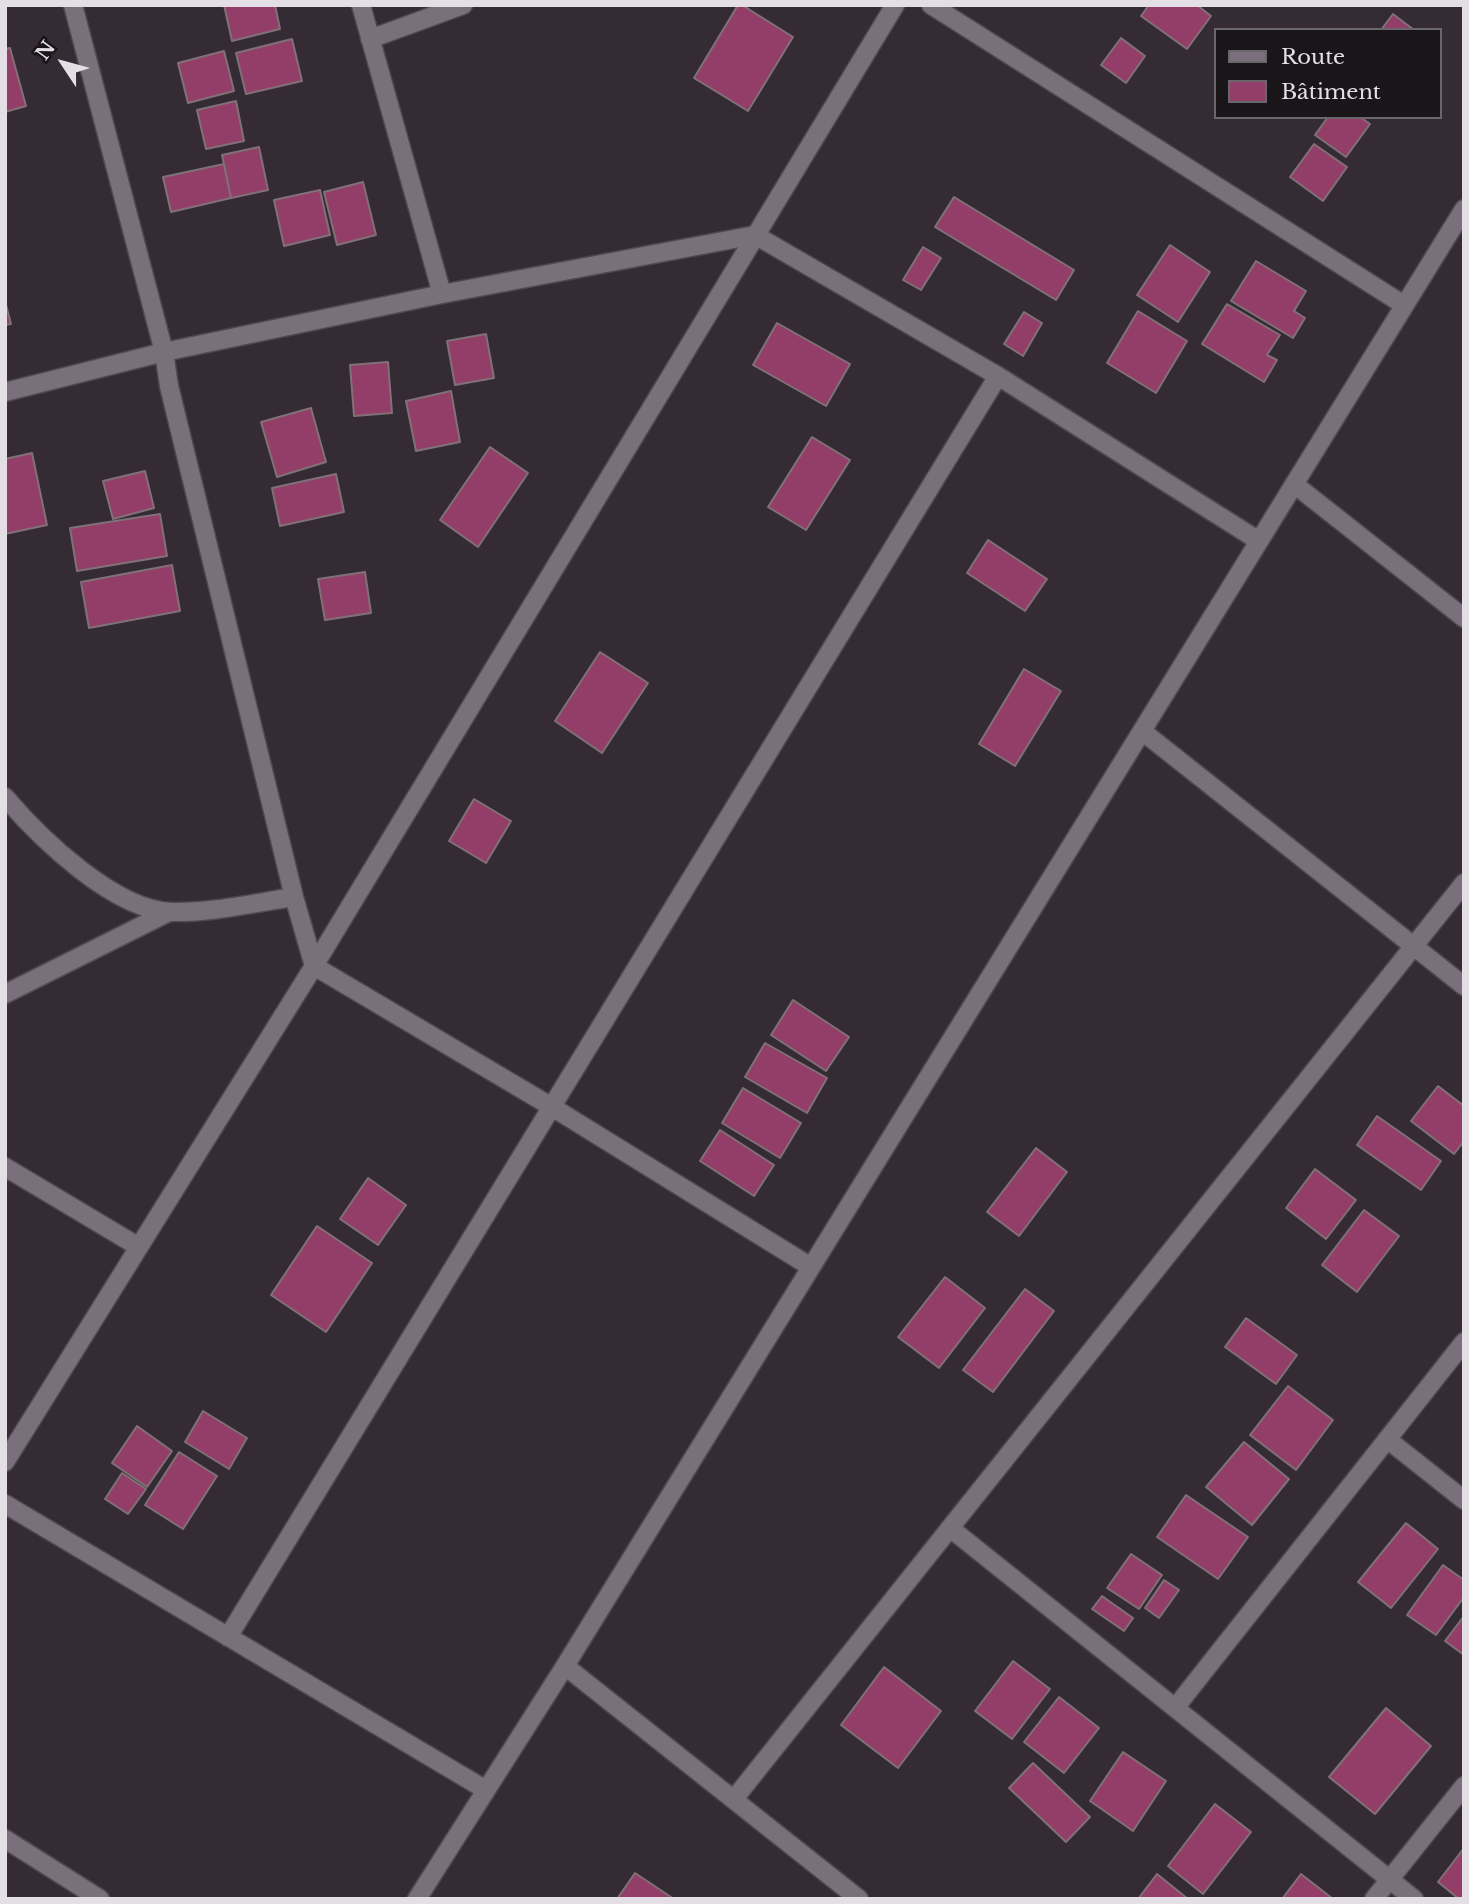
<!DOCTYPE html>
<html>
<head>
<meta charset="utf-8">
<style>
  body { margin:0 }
  #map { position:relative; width:1469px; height:1904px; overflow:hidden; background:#342b35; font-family:"Libre Baskerville",serif }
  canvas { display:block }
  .frame { position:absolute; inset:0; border:7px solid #e4dfe5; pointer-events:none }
  .legend { position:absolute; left:1214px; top:28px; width:228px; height:91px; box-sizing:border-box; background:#191519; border:2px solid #6a666b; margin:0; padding:9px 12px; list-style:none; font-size:21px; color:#e4dfe5 }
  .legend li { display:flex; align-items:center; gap:14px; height:35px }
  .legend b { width:35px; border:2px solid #6a666b }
  .north { position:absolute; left:28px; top:28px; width:70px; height:70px; -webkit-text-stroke:5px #191519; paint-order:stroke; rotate:306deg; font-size:19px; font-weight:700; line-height:28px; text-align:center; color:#e4dfe5 }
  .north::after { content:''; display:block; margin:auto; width:24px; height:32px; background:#e4dfe5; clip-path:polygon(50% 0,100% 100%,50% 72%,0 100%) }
</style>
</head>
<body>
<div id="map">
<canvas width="1469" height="1904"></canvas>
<div class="frame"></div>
<ul class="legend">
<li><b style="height:9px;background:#7a707c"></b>Route</li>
<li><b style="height:19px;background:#933e68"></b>Bâtiment</li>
</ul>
<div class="north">N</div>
</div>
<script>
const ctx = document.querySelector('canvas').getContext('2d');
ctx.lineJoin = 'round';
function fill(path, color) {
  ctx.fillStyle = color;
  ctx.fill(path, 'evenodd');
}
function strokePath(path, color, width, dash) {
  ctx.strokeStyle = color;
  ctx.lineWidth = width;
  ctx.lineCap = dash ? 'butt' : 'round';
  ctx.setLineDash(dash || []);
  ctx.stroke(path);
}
const building = new Path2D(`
  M 224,5 L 275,5 L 280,29 L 232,41 Z
  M 738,5 L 742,5 L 793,37 L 748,111 L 694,78 Z
  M 1149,5 L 1197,5 L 1211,16 L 1187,49 L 1141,16 Z
  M 1393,14 L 1414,30 L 1381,30 Z
  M 1121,38 L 1145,56 L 1126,83 L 1101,65 Z
  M 292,39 L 302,81 L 246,94 L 236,53 Z
  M 10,48 L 26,106 L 5,112 L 5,49 Z
  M 224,51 L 234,91 L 188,103 L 178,63 Z
  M 236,101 L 244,141 L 206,149 L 197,110 Z
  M 1328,117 L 1360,117 L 1370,124 L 1346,157 L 1315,135 Z
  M 1314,144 L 1347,167 L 1323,201 L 1290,177 Z
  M 259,147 L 268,190 L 231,198 L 222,155 Z
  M 224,164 L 231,198 L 171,212 L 163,177 Z
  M 363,182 L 376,235 L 337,245 L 324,192 Z
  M 320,190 L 330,235 L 284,246 L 274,200 Z
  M 954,197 L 1074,270 L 1056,300 L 935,227 Z
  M 1170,245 L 1210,272 L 1178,322 L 1137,295 Z
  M 923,247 L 941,258 L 921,290 L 903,280 Z
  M 1256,261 L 1306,291 L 1294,311 L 1305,318 L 1293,338 L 1231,301 Z
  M 5,301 L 11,324 L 5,325 Z
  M 1227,304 L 1280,335 L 1267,355 L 1277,360 L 1264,382 L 1202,344 Z
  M 1138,311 L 1187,341 L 1156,393 L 1107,363 Z
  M 1024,312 L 1042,323 L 1023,356 L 1004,344 Z
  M 777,323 L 850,364 L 826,406 L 753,365 Z
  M 486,334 L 494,378 L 455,385 L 447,341 Z
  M 388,362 L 392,413 L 354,416 L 350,365 Z
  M 451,391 L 460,442 L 416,451 L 406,401 Z
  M 311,408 L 326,462 L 277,477 L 261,422 Z
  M 812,437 L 850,460 L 806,530 L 768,507 Z
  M 490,447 L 528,473 L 478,547 L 440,520 Z
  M 32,453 L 47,525 L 5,534 L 5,459 Z
  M 145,471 L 154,508 L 113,519 L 103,481 Z
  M 336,474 L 344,512 L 280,526 L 272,488 Z
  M 160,514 L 167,556 L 77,571 L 70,528 Z
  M 988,540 L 1047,579 L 1025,611 L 967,573 Z
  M 172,565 L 180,611 L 89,628 L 81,582 Z
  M 365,572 L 371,613 L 325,620 L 318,579 Z
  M 600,652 L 648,683 L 602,753 L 555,721 Z
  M 1024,669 L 1061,691 L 1015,766 L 979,744 Z
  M 474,799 L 511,821 L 486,863 L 449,841 Z
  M 793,1000 L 849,1037 L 826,1071 L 771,1035 Z
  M 765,1043 L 827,1078 L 807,1113 L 745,1077 Z
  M 1438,1086 L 1464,1106 L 1464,1141 L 1454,1154 L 1411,1121 Z
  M 743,1088 L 801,1123 L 780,1158 L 722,1123 Z
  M 1377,1116 L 1441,1161 L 1421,1190 L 1357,1145 Z
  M 720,1130 L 774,1165 L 754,1196 L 700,1161 Z
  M 1036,1148 L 1067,1172 L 1019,1236 L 987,1212 Z
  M 1315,1169 L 1356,1200 L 1326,1239 L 1286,1208 Z
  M 368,1178 L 406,1205 L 378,1245 L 340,1219 Z
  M 1364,1210 L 1399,1236 L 1357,1292 L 1322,1265 Z
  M 317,1226 L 372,1263 L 326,1332 L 271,1295 Z
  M 945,1277 L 985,1308 L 939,1368 L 898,1337 Z
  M 1025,1289 L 1054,1311 L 993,1392 L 963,1370 Z
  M 1246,1318 L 1297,1355 L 1276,1384 L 1225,1347 Z
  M 1288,1386 L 1333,1420 L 1296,1470 L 1250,1435 Z
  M 203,1411 L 247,1438 L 229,1469 L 185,1442 Z
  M 137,1426 L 172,1451 L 147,1487 L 112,1463 Z
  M 1244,1442 L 1289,1479 L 1252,1525 L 1206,1487 Z
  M 179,1452 L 217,1476 L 183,1529 L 145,1505 Z
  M 122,1473 L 146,1489 L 128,1514 L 105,1499 Z
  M 1186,1495 L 1248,1537 L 1218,1579 L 1157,1537 Z
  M 1406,1523 L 1438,1549 L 1391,1608 L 1358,1582 Z
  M 1131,1554 L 1162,1575 L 1139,1609 L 1107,1588 Z
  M 1443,1565 L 1464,1580 L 1464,1597 L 1436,1635 L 1407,1615 Z
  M 1164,1580 L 1179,1590 L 1159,1618 L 1145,1608 Z
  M 1102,1596 L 1133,1618 L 1124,1631 L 1092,1609 Z
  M 1464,1616 L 1464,1655 L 1445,1641 Z
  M 1013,1661 L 1050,1689 L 1012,1739 L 975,1711 Z
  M 884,1667 L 941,1711 L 898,1768 L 841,1725 Z
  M 1059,1697 L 1099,1728 L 1064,1773 L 1024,1742 Z
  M 1386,1708 L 1431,1746 L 1375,1814 L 1329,1777 Z
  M 1123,1752 L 1166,1781 L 1133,1831 L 1090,1801 Z
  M 1033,1763 L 1090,1817 L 1066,1842 L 1009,1788 Z
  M 1215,1804 L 1251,1832 L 1203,1894 L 1168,1866 Z
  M 1464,1848 L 1464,1899 L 1459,1899 L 1438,1882 Z
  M 635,1873 L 674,1899 L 617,1899 Z
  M 1157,1874 L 1188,1899 L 1138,1899 Z
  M 1301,1874 L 1333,1899 L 1282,1899 Z`);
fill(building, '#933e68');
strokePath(building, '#807177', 2);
const street = new Path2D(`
  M 73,5 L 164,352 L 169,386 L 294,897 L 314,966 L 552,1107 L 811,1267
  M 361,5 L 442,294
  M 931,5 L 1404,305
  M 370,39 L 463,5
  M 5,392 L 164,352 L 442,294 L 755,235 L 998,376 L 1259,541
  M 1294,484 L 1464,618
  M 1142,731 L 1464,986
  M 5,797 C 40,838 114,910 171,912 C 211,913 254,903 294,897
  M 5,994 L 169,912
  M 5,1167 L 139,1247
  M 1387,1439 L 1464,1500
  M 5,1462 L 314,966 L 895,5
  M 5,1504 L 486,1790
  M 950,1528 L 1414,1899
  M 228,1637 L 998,376
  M 565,1666 L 859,1899
  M 1175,1708 L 1464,1342
  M 734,1799 L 1464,883
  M 5,1839 L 100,1899
  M 417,1899 L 565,1666 L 1464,209
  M 1374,1899 L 1464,1786`);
strokePath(street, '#4f4850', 21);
strokePath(street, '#7a707c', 18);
</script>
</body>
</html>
